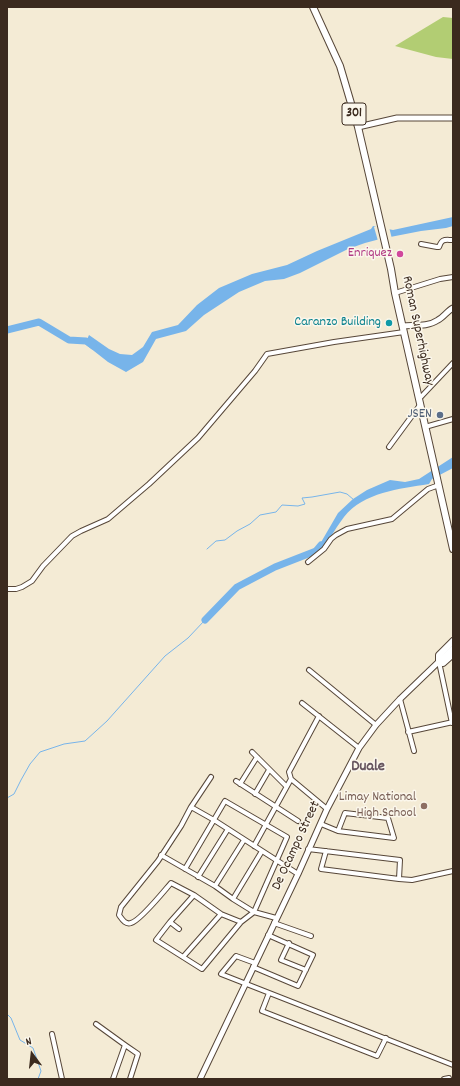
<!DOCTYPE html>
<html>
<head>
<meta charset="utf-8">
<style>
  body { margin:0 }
  #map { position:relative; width:460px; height:1086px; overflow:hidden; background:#f4ebd5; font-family:Dekko,sans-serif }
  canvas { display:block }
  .frame { position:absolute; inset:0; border:8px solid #3b2a1e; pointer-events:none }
  .north { position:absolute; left:12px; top:1034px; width:40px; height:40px; -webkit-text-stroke:3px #fbf7ec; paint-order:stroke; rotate:345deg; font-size:11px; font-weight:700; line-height:16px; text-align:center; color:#3b2a1e }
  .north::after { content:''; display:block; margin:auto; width:14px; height:18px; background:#3b2a1e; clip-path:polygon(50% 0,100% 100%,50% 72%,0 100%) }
</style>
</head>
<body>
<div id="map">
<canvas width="460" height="1086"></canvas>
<div class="frame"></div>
<div class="north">N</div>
</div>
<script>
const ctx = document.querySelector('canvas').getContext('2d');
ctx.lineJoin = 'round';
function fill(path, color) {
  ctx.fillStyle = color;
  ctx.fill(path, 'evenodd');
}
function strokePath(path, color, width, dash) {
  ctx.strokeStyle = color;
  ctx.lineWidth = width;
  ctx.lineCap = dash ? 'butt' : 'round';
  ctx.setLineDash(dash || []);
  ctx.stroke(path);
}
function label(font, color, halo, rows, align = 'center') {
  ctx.font = font + ' Dekko,sans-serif';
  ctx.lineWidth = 3;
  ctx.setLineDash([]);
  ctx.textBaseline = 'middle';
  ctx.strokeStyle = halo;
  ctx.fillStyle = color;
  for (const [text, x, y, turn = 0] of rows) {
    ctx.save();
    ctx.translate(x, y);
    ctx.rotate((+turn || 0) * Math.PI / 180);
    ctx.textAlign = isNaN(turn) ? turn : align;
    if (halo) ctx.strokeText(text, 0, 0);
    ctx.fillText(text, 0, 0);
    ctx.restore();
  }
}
fill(new Path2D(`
  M 443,17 L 453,18 L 453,59 L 436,57 L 395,46 Z`), '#b2cd73');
fill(new Path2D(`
  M 453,217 L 453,226 L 446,228 L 421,231 L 380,239 L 365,243 L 348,249 L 300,273 L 284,279 L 265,281 L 239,292 L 204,315 L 186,331 L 156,339 L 143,362 L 126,372 L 108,362 L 85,344 L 89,335 L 109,349 L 120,354 L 132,355 L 143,347 L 152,332 L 178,325 L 197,305 L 219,288 L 252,274 L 287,265 L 317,251 L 371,229 L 373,226 L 393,230 Z
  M 453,457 L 453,468 L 432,479 L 429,484 C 399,489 364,492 344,517 C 334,530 328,544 316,554 L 313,549 L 320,544 L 338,513 L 353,499 L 367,490 L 390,480 L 405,482 L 419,479 Z`), '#77b4ea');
fill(new Path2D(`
  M 380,225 L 389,227 L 392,239 L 378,241 L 374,227 Z`), '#f4ebd5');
strokePath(new Path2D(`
  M 207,549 L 216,541 L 225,540 L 237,531 L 250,524 L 260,515 L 276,512 L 282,505 L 298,506 L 305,504 L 302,498 L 312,497 L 340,492 L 347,494 L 354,500
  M 7,798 L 14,794 L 21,780 L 30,764 L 40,752 L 64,744 L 85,741 L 107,721 L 165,656 L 188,638 L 205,620
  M 7,1014 L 11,1018 L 20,1040 L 33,1048 L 41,1071 L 38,1079`), '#77b4ea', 1);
strokePath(new Path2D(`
  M 7,330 L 39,322 L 69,340 L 86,341 L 93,346
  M 205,620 L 237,587 L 275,567 L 316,551 L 321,545`), '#77b4ea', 7);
const minor = new Path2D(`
  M 421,244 L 437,247 L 439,247 C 442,238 445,240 453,240
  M 395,293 L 440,279 L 453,277
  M 419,399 L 453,363
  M 425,427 L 453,419
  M 389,447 L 420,405
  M 308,562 L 324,549 L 331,539 L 336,535 L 347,529 L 392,519 L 428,489 L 439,485
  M 7,589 L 16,589 L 22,587 L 32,581 L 43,566 L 72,536 L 81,531 L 108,519 L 149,484 L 198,438 L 255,371 L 267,354 L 334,342 L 404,332
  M 439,662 L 452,723
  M 309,670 L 376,725
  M 400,699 L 414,751
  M 302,703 L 359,748
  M 319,716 L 289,772 L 291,779 L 327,809
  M 408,732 L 453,722
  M 252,752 L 286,786
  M 211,777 L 191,807 L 181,826 L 158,861 L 121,907 L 119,915 C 122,919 125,925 131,923 C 140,921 164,891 171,883 L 194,895 L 221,914 L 241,922
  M 236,781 L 298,821
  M 240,784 L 257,757
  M 255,794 L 269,770
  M 191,807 L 214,820 L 298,874
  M 321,824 L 338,831 L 394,838 L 388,818 L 345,813 L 338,831
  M 254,846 L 291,779
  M 308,849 L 400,860 L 399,879 L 321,869 L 326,851
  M 161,855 L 215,886 L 233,899 L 254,912 L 276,918
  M 185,869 L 225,801 L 287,837 L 254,912 L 241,922 L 202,969 L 156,940 L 170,922 L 194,895
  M 198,877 L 228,829
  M 399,879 L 412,880 L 453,871
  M 215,886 L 244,840
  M 233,899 L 262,851
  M 170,922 L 179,929
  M 274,923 L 311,936
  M 289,943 L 281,960 L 306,970
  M 183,957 L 221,914
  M 255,963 L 236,956 L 221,974 L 453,1065
  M 253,967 L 298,986 L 313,955 L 268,935
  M 269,993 L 262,1011 L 377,1056 L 386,1038
  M 96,1024 L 125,1045 L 138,1054 L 130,1079
  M 52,1034 L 62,1079
  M 113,1079 L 125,1045
  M 444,1079 L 449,1078`);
const tertiary = new Path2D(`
  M 358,127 L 397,118 L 453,118
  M 403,326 C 414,325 428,327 438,320 C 444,317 447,311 453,308
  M 200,1079 L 298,874 L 327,809 L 359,748 L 376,725 L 400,699 L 453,648`);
const primary = new Path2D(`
  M 313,7 L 340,66 L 358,127 L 391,269 L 395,293 L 453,549
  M 453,641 L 439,655 L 439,662 L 443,663 L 453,654`);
strokePath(minor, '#574739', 6);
strokePath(tertiary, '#574739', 7);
strokePath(primary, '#574739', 8);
strokePath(minor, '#fff', 4);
strokePath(tertiary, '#fff', 5);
strokePath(primary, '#fff', 6);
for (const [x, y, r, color] of [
  [400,254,4,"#d1479c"],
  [389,323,4,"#0f9aa8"],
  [440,415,4,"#5c6f8a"],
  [424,806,4,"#8d6e63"]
]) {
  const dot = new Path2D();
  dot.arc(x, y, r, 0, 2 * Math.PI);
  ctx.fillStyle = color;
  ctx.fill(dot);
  strokePath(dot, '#fbf7ec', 1.5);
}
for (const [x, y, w] of [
  [354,114,24]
]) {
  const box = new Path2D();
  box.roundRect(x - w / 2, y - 11, w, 22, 3);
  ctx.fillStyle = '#fbf7ec';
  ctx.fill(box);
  strokePath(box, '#3b2a1e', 1);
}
label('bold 13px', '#3b2a1e', null, [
  ["301",354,114]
]);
label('14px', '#b23c85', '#fbf7ec', [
  ["Enriquez",392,254]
], 'right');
label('14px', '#0d838f', '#fbf7ec', [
  ["Caranzo Building",381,323]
], 'right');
label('14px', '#3b2a1e', '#fbf7ec', [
  ["Roman Superhighway",417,331,78],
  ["De Ocampo Street",297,846,-65]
]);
label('14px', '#4e5e75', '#fbf7ec', [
  ["JSEN",432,415]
], 'right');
label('14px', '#785e54', '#fbf7ec', [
  ["Limay National",416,798],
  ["High School",416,814]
], 'right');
label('bold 16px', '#675660', '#fbf7ec', [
  ["Duale",368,768]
]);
</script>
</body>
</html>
